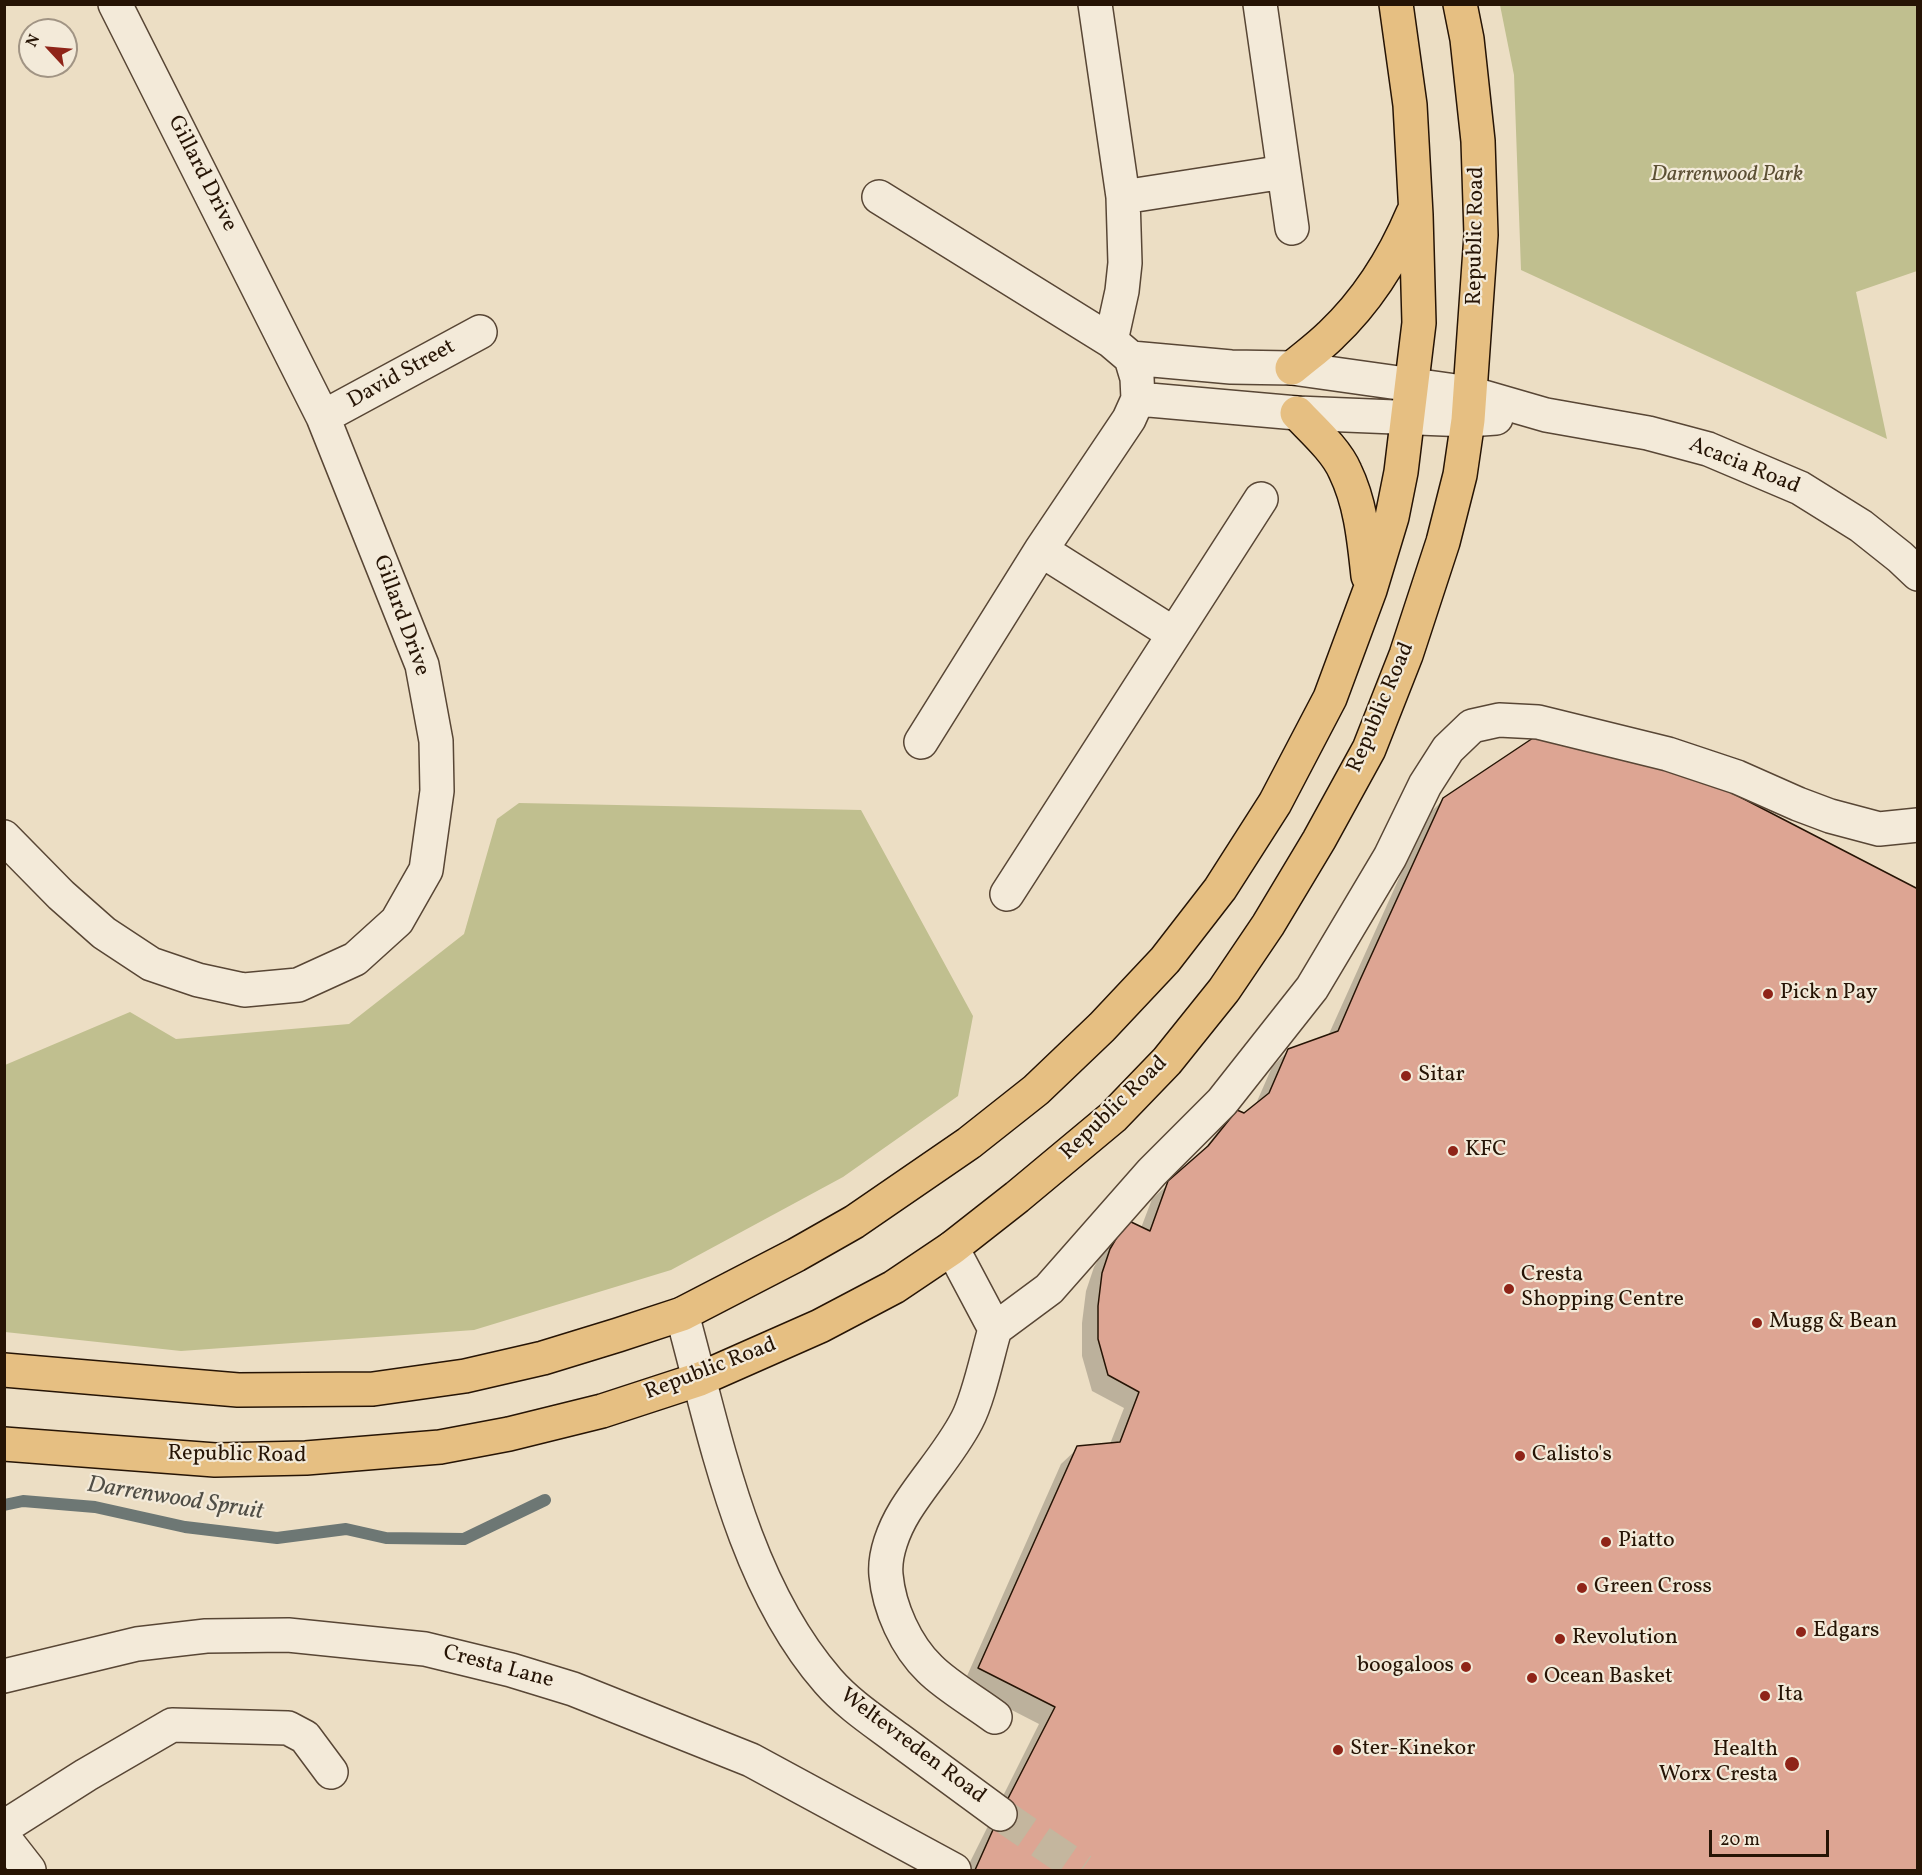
<!DOCTYPE html>
<html>
<head>
<meta charset="utf-8">
<style>
  body { margin:0 }
  #map { position:relative; width:1922px; height:1875px; overflow:hidden; background:#ecdec4; font-family:Vollkorn,serif }
  canvas { display:block }
  .frame { position:absolute; inset:0; border:6px solid #261405; pointer-events:none }
  .north { position:absolute; left:18px; top:18px; width:60px; height:60px; box-sizing:border-box; background:#f3ead9; border:2px solid #a19484; border-radius:50%; rotate:296deg; font-size:16px; font-weight:700; line-height:24px; text-align:center; color:#261405 }
  .north::after { content:''; display:block; margin:auto; width:21px; height:27px; background:#8f2418; clip-path:polygon(50% 0,100% 100%,50% 72%,0 100%) }
  .scale { position:absolute; left:1709px; top:1830px; width:120px; height:27px; box-sizing:border-box; border:3px solid #261405; border-top:0; padding-left:8px; font-size:18px; line-height:21px; white-space:nowrap; color:#261405; -webkit-text-stroke:4px #f3ead9; paint-order:stroke }
</style>
</head>
<body>
<div id="map">
<canvas width="1922" height="1875"></canvas>
<div class="frame"></div>
<div class="north">N</div>
<div class="scale">20 m</div>
</div>
<script>
const ctx = document.querySelector('canvas').getContext('2d');
ctx.lineJoin = 'round';
function fill(path, color) {
  ctx.fillStyle = color;
  ctx.fill(path, 'evenodd');
}
function strokePath(path, color, width, dash) {
  ctx.strokeStyle = color;
  ctx.lineWidth = width;
  ctx.lineCap = dash ? 'butt' : 'round';
  ctx.setLineDash(dash || []);
  ctx.stroke(path);
}
function label(font, color, halo, rows, align = 'center') {
  ctx.font = font + ' Vollkorn,serif';
  ctx.lineWidth = 4.5;
  ctx.setLineDash([]);
  ctx.textBaseline = 'middle';
  ctx.strokeStyle = halo;
  ctx.fillStyle = color;
  for (const [text, x, y, turn = 0] of rows) {
    ctx.save();
    ctx.translate(x, y);
    ctx.rotate((+turn || 0) * Math.PI / 180);
    ctx.textAlign = isNaN(turn) ? turn : align;
    if (halo) ctx.strokeText(text, 0, 0);
    ctx.fillText(text, 0, 0);
    ctx.restore();
  }
}
fill(new Path2D(`
  M 1500,5 L 1917,5 L 1917,271 L 1856,292 L 1887,439 L 1521,270 L 1514,75 Z
  M 519,803 L 861,810 L 973,1016 L 958,1096 L 843,1177 L 671,1270 L 474,1330 L 181,1351 L 5,1332 L 5,1065 L 130,1012 L 176,1039 L 349,1024 L 464,934 L 497,819 Z`), '#c0bf8f');
fill(new Path2D(`
  M 1444,799 L 1918,891 L 1918,1870 L 966,1870 L 1039,1724 L 963,1685 L 1061,1464 L 1078,1448 L 1110,1444 L 1124,1408 L 1092,1391 L 1082,1356 L 1082,1323 L 1086,1291 L 1094,1267 L 1111,1238 L 1127,1222 L 1141,1228 L 1152,1199 L 1198,1157 L 1220,1129 L 1237,1112 L 1244,1115 L 1255,1106 L 1272,1067 L 1289,1050 L 1328,1036 L 1427,816 Z`), '#0003');
strokePath(new Path2D(`
  M 4,1505 L 23,1501 L 95,1507 L 185,1527 L 277,1538 L 346,1529 L 386,1538 L 464,1539 L 545,1500`), '#6d7774', 12);
const building = new Path2D(`
  M 1542,732 L 1684,768 L 1918,889 L 1918,1870 L 975,1870 L 1000,1814 L 1055,1707 L 978,1668 L 1077,1446 L 1120,1442 L 1139,1392 L 1108,1375 L 1098,1339 L 1098,1306 L 1102,1273 L 1110,1249 L 1127,1220 L 1150,1231 L 1168,1181 L 1208,1146 L 1237,1110 L 1244,1113 L 1269,1093 L 1288,1049 L 1338,1031 L 1360,980 L 1443,798 Z`);
fill(building, '#dda593');
strokePath(building, '#261405', 1.5);
strokePath(new Path2D(`
  M 1000,1814 L 1082,1870`), '#c4b69e', 33, [33, 16]);
const minor = new Path2D(`
  M 1095,4 L 1123,197 L 1125,263 L 1122,291 L 1111,341
  M 1260,4 L 1292,228
  M 879,197 L 1111,341 L 1131,358 L 1137,378 L 1138,399 L 1129,419 L 1041,550 L 921,742
  M 1123,197 L 1284,172
  M 1131,358 L 1231,367 L 1292,368 L 1470,393 L 1546,415 L 1648,433 L 1708,449 L 1800,488 L 1861,526 L 1900,557 L 1918,574
  M 1138,399 L 1297,413 L 1468,420 L 1496,418
  M 323,417 L 480,332
  M 1041,550 L 1174,634
  M 4,837 L 61,895 L 104,933 L 151,964 L 198,980 L 244,990 L 298,985 L 355,959 L 397,921 L 426,870 L 437,791 L 436,741 L 422,665 L 323,417 L 115,4
  M 1007,894 L 1261,499
  M 952,1248 L 995,1329 L 1049,1289 L 1152,1172 L 1222,1102 L 1312,988 L 1390,857 L 1425,785 L 1448,749 L 1472,726 L 1499,720 L 1538,722 L 1668,754 L 1737,777 L 1798,804 L 1830,816 L 1879,829 L 1918,825
  M 682,1314 C 716,1438 742,1582 828,1681 C 848,1704 874,1721 898,1739 C 932,1764 966,1789 1000,1814
  M 995,1329 C 987,1356 979,1397 967,1420 C 950,1453 924,1480 905,1511 C 894,1529 884,1554 886,1575 C 889,1608 906,1646 930,1669 C 947,1686 975,1702 995,1717
  M 4,1676 L 137,1644 L 206,1636 L 288,1635 L 425,1649 L 511,1670 L 573,1689 L 751,1760 L 954,1870
  M 4,1827 L 86,1775 L 172,1725 L 288,1728 L 305,1737 L 331,1772
  M 4,1838 L 29,1870`);
const major = new Path2D(`
  M 1292,368 C 1305,357 1319,347 1331,335 C 1367,301 1394,258 1413,213
  M 1297,413 C 1312,429 1336,450 1345,471 C 1361,504 1364,540 1368,576
  M 4,1370 L 238,1390 L 373,1389 L 465,1376 L 543,1358 L 618,1335 L 682,1314 L 796,1255 L 854,1222 L 969,1143 L 1036,1090 L 1102,1027 L 1165,960 L 1220,889 L 1275,803 L 1330,698 L 1370,590 L 1392,517 L 1401,472 L 1419,323 L 1416,215 L 1410,105 L 1396,4
  M 4,1444 L 215,1460 L 306,1458 L 440,1447 L 509,1434 L 602,1411 L 700,1379 L 820,1326 L 894,1287 L 952,1248 L 1017,1197 L 1113,1117 L 1167,1061 L 1224,990 L 1268,925 L 1319,840 L 1369,749 L 1406,655 L 1443,542 L 1460,475 L 1468,420 L 1481,235 L 1478,141 L 1467,39 L 1460,4`);
strokePath(minor, '#584635', 36);
strokePath(major, '#261405', 36);
strokePath(minor, '#f3ead9', 33);
strokePath(major, '#e6bf82', 33);
for (const [x, y, r, color] of [
  [1768,994,6,"#8f2418"],
  [1406,1076,6,"#8f2418"],
  [1453,1151,6,"#8f2418"],
  [1509,1289,6,"#8f2418"],
  [1757,1323,6,"#8f2418"],
  [1520,1456,6,"#8f2418"],
  [1606,1542,6,"#8f2418"],
  [1582,1588,6,"#8f2418"],
  [1801,1632,6,"#8f2418"],
  [1560,1639,6,"#8f2418"],
  [1466,1667,6,"#8f2418"],
  [1532,1678,6,"#8f2418"],
  [1765,1696,6,"#8f2418"],
  [1338,1750,6,"#8f2418"],
  [1792,1764,8,"#8f2418"]
]) {
  const dot = new Path2D();
  dot.arc(x, y, r, 0, 2 * Math.PI);
  ctx.fillStyle = color;
  ctx.fill(dot);
  strokePath(dot, '#f3ead9', 2);
}
label('22px', '#261405', '#f3ead9', [
  ["Gillard Drive",201,174,63],
  ["Republic Road",1477,236,-89],
  ["David Street",402,375,-29],
  ["Acacia Road",1744,467,22],
  ["Gillard Drive",400,616,70],
  ["Republic Road",1382,708,-67],
  ["Republic Road",1115,1109,-44],
  ["Republic Road",711,1370,-21],
  ["Republic Road",237,1456,1],
  ["Cresta Lane",498,1668,15],
  ["Weltevreden Road",912,1747,37]
]);
label('italic 22px', '#5c5035', '#f3ead9', [
  ["Darrenwood Park",1727,176]
]);
label('22px', '#261405', '#f3ead9', [
  ["Pick n Pay",1780,994],
  ["Sitar",1418,1076],
  ["KFC",1465,1151],
  ["Cresta",1521,1276],
  ["Shopping Centre",1521,1301],
  ["Mugg & Bean",1769,1323],
  ["Calisto's",1532,1456],
  ["Piatto",1618,1542],
  ["Green Cross",1594,1588],
  ["Edgars",1813,1632],
  ["Revolution",1572,1639],
  ["boogaloos",1454,1667,"right"],
  ["Ocean Basket",1544,1678],
  ["Ita",1777,1696],
  ["Ster-Kinekor",1350,1750],
  ["Health",1778,1751,"right"],
  ["Worx Cresta",1778,1776,"right"]
], 'left');
label('italic 24px', '#504e46', '#f3ead9', [
  ["Darrenwood Spruit",175,1500,9]
]);
</script>
</body>
</html>
